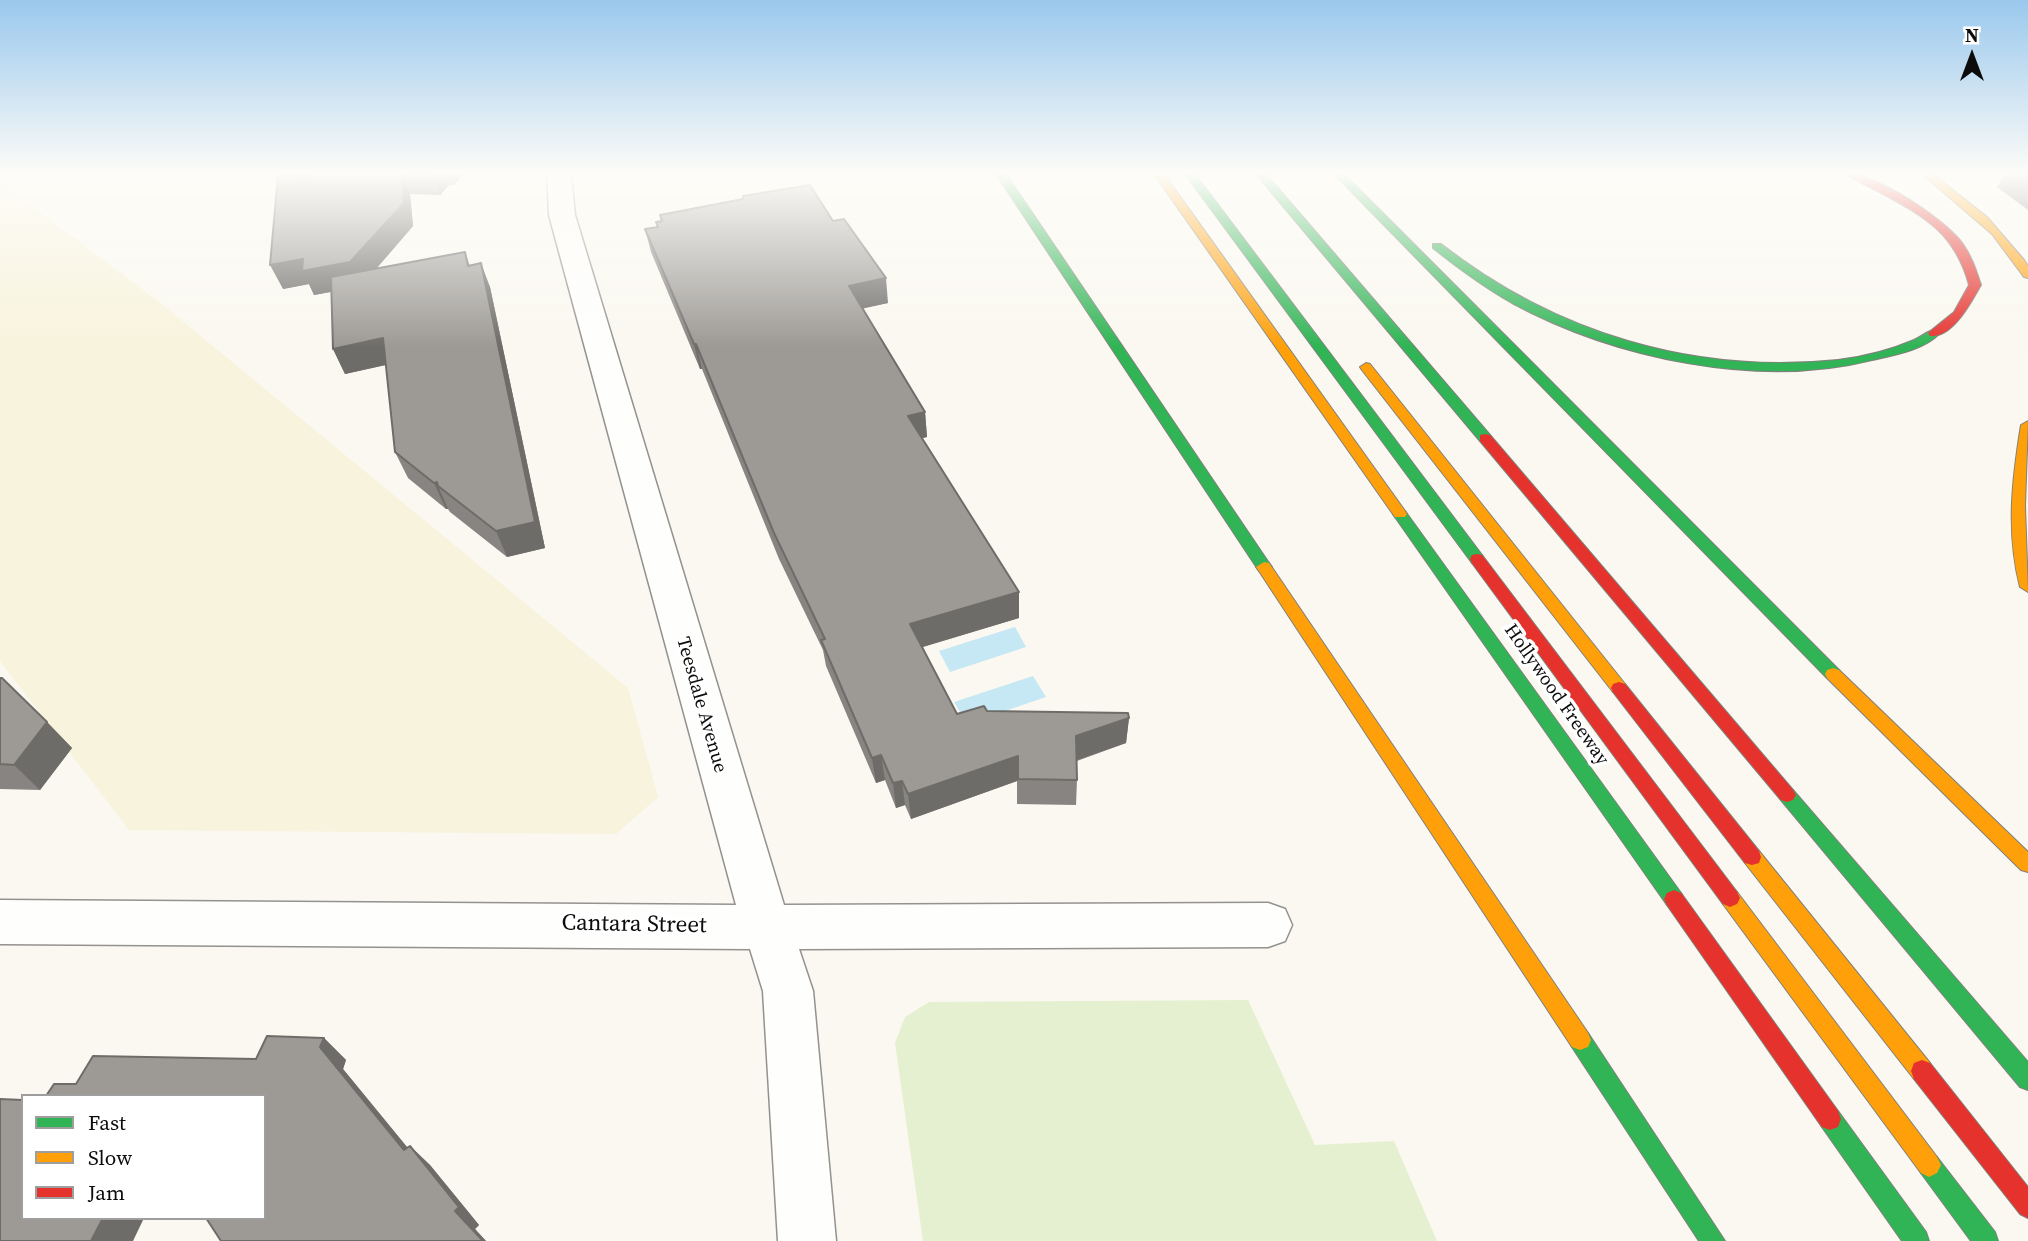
<!DOCTYPE html>
<html>
<head>
<meta charset="utf-8">
<style>
  body { margin:0 }
  #map { position:relative; width:2028px; height:1241px; overflow:hidden; background:#faf8f0; font-family:"Source Serif 4",serif }
  canvas { display:block }
  .legend { position:absolute; left:21px; top:1094px; width:245px; height:126px; box-sizing:border-box; background:#fff; border:2px solid #9e9e9e; margin:0; padding:9px 12px; list-style:none; font-size:21px; color:#0c0c0c }
  .legend li { display:flex; align-items:center; gap:14px; height:35px }
  .legend b { width:35px; border:2px solid #9e9e9e }
  .north { position:absolute; left:1937px; top:21px; width:70px; height:70px; -webkit-text-stroke:5px #fff; paint-order:stroke; rotate:0deg; font-size:19px; font-weight:700; line-height:28px; text-align:center; color:#0c0c0c }
  .north::after { content:''; display:block; margin:auto; width:24px; height:32px; background:#0c0c0c; clip-path:polygon(50% 0,100% 100%,50% 72%,0 100%) }
</style>
</head>
<body>
<div id="map">
<canvas width="2028" height="1241"></canvas>
<ul class="legend">
<li><b style="height:9px;background:#30b455"></b>Fast</li>
<li><b style="height:9px;background:#ff9f0a"></b>Slow</li>
<li><b style="height:9px;background:#e5322d"></b>Jam</li>
</ul>
<div class="north">N</div>
</div>
<script>
const ctx = document.querySelector('canvas').getContext('2d');
ctx.lineJoin = 'round';
function fill(path, color) {
  ctx.fillStyle = color;
  ctx.fill(path, 'evenodd');
}
function strokePath(path, color, width, dash) {
  ctx.strokeStyle = color;
  ctx.lineWidth = width;
  ctx.lineCap = dash ? 'butt' : 'round';
  ctx.setLineDash(dash || []);
  ctx.stroke(path);
}
function label(font, color, halo, rows, align = 'center') {
  ctx.font = font + ' "Source Serif 4",serif';
  ctx.lineWidth = 7;
  ctx.setLineDash([]);
  ctx.textBaseline = 'middle';
  ctx.strokeStyle = halo;
  ctx.fillStyle = color;
  for (const [text, x, y, turn = 0] of rows) {
    ctx.save();
    ctx.translate(x, y);
    ctx.rotate((+turn || 0) * Math.PI / 180);
    ctx.textAlign = isNaN(turn) ? turn : align;
    if (halo) ctx.strokeText(text, 0, 0);
    ctx.fillText(text, 0, 0);
    ctx.restore();
  }
}
fill(new Path2D(`
  M 0,182 L 158,301 L 628,688 L 658,797 L 616,834 L 129,830 L 0,661 Z`), '#f7f3dc');
fill(new Path2D(`
  M 1248,1000 L 1315,1145 L 1394,1141 L 1437,1241 L 923,1241 L 895,1043 L 905,1017 L 929,1002 Z`), '#e5f0d0');
fill(new Path2D(`
  M 1015,627 L 1026,647 L 950,672 L 939,651 Z
  M 1033,676 L 1046,697 L 967,724 L 954,702 Z`), '#c6e7f4');
const street = new Path2D(`
  M 547,174 L 571,174 L 575,215 L 784,905 L 1268,903 L 1285,909 L 1292,925 L 1285,941 L 1268,947 L 799,949 L 813,991 L 836,1241 L 778,1241 L 763,991 L 750,949 L 0,944 L 0,900 L 736,905 L 549,215 Z`);
const fast = new Path2D(`
  M 996,174 L 1006,174 L 1269,563 L 1272,567 L 1269,571 L 1259,571 Z
  M 1185,174 L 1195,174 L 1482,555 L 1484,559 L 1482,563 L 1472,563 Z
  M 1256,174 L 1266,174 L 1490,435 L 1490,441 L 1480,441 Z
  M 1334,174 L 1344,174 L 1839,670 L 1841,674 L 1839,678 L 1827,678 Z
  M 1433,244 L 1441,244 C 1555,333 1693,375 1838,360 C 1863,357 1891,350 1914,340 C 1923,336 1929,329 1938,330 L 1940,333 C 1924,350 1894,355 1872,360 C 1758,389 1614,358 1512,303 C 1484,287 1458,268 1433,248 Z
  M 1400,509 L 1405,511 L 1681,893 L 1684,899 L 1681,905 L 1674,908 L 1667,905 L 1395,517 L 1393,514 Z
  M 1787,788 L 1793,790 L 2028,1062 L 2028,1090 L 2020,1087 L 1781,800 L 1778,795 L 1781,790 Z
  M 1580,1030 L 1588,1033 L 1725,1241 L 1699,1241 L 1572,1047 L 1569,1040 L 1572,1033 Z
  M 1830,1108 L 1838,1111 L 1926,1232 L 1929,1241 L 1902,1241 L 1822,1127 L 1819,1119 L 1822,1111 Z
  M 1929,1153 L 1937,1157 L 1995,1232 L 1998,1241 L 1971,1241 L 1921,1173 L 1917,1165 L 1921,1157 Z`);
const slow = new Path2D(`
  M 1154,174 L 1164,174 L 1405,511 L 1407,514 L 1405,517 L 1395,517 Z
  M 1922,174 L 1933,174 L 1987,217 L 2024,260 L 2028,266 L 2028,278 L 2024,277 L 1992,234 Z
  M 1366,363 L 1370,364 L 1625,684 L 1627,688 L 1625,692 L 1613,692 L 1362,370 L 1360,367 Z
  M 2028,421 L 2025,506 L 2028,592 L 2020,587 C 2006,532 2012,480 2021,425 Z
  M 1264,562 L 1269,563 L 1588,1033 L 1591,1040 L 1588,1047 L 1580,1050 L 1572,1047 L 1259,571 L 1256,567 Z
  M 1833,668 L 1839,670 L 2028,852 L 2028,872 L 2021,870 L 1827,678 L 1825,674 L 1827,670 Z
  M 1752,849 L 1759,851 L 1930,1063 L 1933,1071 L 1930,1079 L 1922,1082 L 1914,1079 L 1745,863 L 1743,857 L 1745,851 Z
  M 1730,889 L 1737,892 L 1937,1157 L 1941,1165 L 1937,1173 L 1929,1177 L 1921,1173 L 1723,904 L 1720,898 L 1723,892 Z`);
const jam = new Path2D(`
  M 1847,174 C 1876,173 1946,220 1963,244 C 1972,257 1976,270 1981,285 C 1971,302 1953,338 1930,336 L 1928,333 L 1954,312 L 1969,285 C 1955,234 1926,217 1881,193 C 1870,187 1857,182 1847,174 Z
  M 1485,434 L 1490,435 L 1793,790 L 1796,795 L 1793,800 L 1787,802 L 1781,800 L 1480,441 L 1480,435 Z
  M 1477,554 L 1482,555 L 1737,892 L 1740,898 L 1737,904 L 1730,907 L 1723,904 L 1472,563 L 1470,559 L 1472,555 Z
  M 1619,682 L 1625,684 L 1759,851 L 1761,857 L 1759,863 L 1752,865 L 1745,863 L 1613,692 L 1611,688 L 1613,684 Z
  M 1674,890 L 1681,893 L 1838,1111 L 1841,1119 L 1838,1127 L 1830,1130 L 1822,1127 L 1667,905 L 1664,899 L 1667,893 Z
  M 1922,1060 L 1930,1063 L 2028,1187 L 2028,1218 L 2020,1214 L 1914,1079 L 1911,1071 L 1914,1063 Z`);
strokePath(street, '#93928f', 3);
strokePath(fast, '#80807c', 2);
strokePath(slow, '#80807c', 2);
strokePath(jam, '#80807c', 2);
fill(street, '#fefefd');
fill(fast, '#30b455');
fill(slow, '#ff9f0a');
fill(jam, '#e5322d');
fill(new Path2D(`
  M 312,174 L 463,174 L 454,185 L 449,185 L 440,195 L 410,194 L 413,226 L 377,268 L 465,252 L 470,266 L 490,287 L 545,548 L 507,557 L 450,512 L 448,509 L 446,509 L 408,478 L 395,452 L 386,365 L 345,374 L 333,349 L 331,292 L 314,295 L 309,284 L 283,289 L 310,176 Z
  M 2006,174 L 2028,174 L 2028,210 L 1997,187 Z
  M 660,215 L 888,303 L 862,308 L 925,412 L 927,437 L 922,438 L 1019,618 L 922,647 L 957,714 L 987,711 L 1129,718 L 1126,743 L 1077,761 L 1077,780 L 1076,805 L 1017,804 L 1017,781 L 911,819 L 905,805 L 896,808 L 885,780 L 876,783 L 826,666 L 823,650 L 779,559 L 702,369 L 700,369 L 651,252 L 645,229 L 657,227 L 661,221 Z
  M 0,678 L 47,722 L 72,748 L 40,790 L 0,789 Z
  M 324,1038 L 346,1060 L 343,1069 L 407,1147 L 410,1146 L 430,1165 L 479,1225 L 475,1229 L 486,1241 L 221,1241 L 207,1220 L 146,1218 L 264,1218 L 76,1084 L 256,1059 Z`), '#878481');
fill(new Path2D(`
  M 402,174 L 410,194 L 413,226 L 361,286 L 314,295 L 309,284 L 283,289 L 270,265 L 303,259 Z
  M 432,174 L 445,174 L 449,185 L 440,195 Z
  M 450,174 L 463,174 L 454,185 Z
  M 481,263 L 490,287 L 545,548 L 507,557 L 496,531 Z
  M 886,278 L 888,303 L 852,311 L 849,286 Z
  M 383,338 L 394,363 L 345,374 L 333,349 Z
  M 694,344 L 696,344 L 702,369 L 700,369 Z
  M 925,412 L 927,437 L 910,441 L 908,416 Z
  M 437,482 L 438,486 L 448,509 L 446,509 L 434,483 Z
  M 1019,592 L 1019,618 L 913,650 L 910,624 Z
  M 1129,718 L 1126,743 L 1074,761 L 1076,736 Z
  M 47,722 L 72,748 L 40,790 L 14,765 Z
  M 881,755 L 885,780 L 876,783 L 872,758 Z
  M 1018,756 L 1017,781 L 911,819 L 908,794 Z
  M 902,781 L 905,805 L 896,808 L 893,783 Z
  M 324,1038 L 346,1060 L 343,1069 L 425,1169 L 404,1150 L 320,1047 Z
  M 410,1146 L 430,1165 L 479,1225 L 475,1229 L 486,1241 L 483,1241 L 455,1211 Z
  M 103,1218 L 144,1218 L 133,1241 L 91,1241 Z`), '#6e6c69');
const building = new Path2D(`
  M 312,174 L 402,174 L 404,203 L 350,262 L 302,271 L 303,259 L 270,265 L 278,175 L 310,176 Z
  M 810,185 L 833,221 L 844,219 L 886,278 L 849,286 L 925,412 L 908,416 L 1019,592 L 910,624 L 957,714 L 984,706 L 987,711 L 1128,713 L 1129,718 L 1076,736 L 1077,780 L 1018,779 L 1018,756 L 908,794 L 902,781 L 893,783 L 881,755 L 872,758 L 821,640 L 825,639 L 774,533 L 696,344 L 694,344 L 645,229 L 658,227 L 656,222 L 662,221 L 660,215 L 743,199 L 743,196 Z
  M 465,252 L 468,266 L 481,263 L 535,522 L 496,531 L 438,486 L 437,482 L 434,483 L 395,452 L 383,338 L 333,349 L 331,277 Z
  M 0,678 L 2,678 L 47,722 L 14,765 L 0,764 Z
  M 267,1036 L 324,1038 L 320,1047 L 404,1150 L 410,1146 L 459,1207 L 455,1211 L 483,1241 L 221,1241 L 206,1218 L 264,1218 L 264,1096 L 46,1096 L 54,1084 L 76,1084 L 93,1056 L 256,1059 Z
  M 0,1099 L 23,1100 L 23,1218 L 103,1218 L 91,1241 L 0,1241 Z`);
fill(building, '#9d9a96');
strokePath(building, '#6e6c69', 2);
const sky = ctx.createLinearGradient(0, 0, 0, 347);
sky.addColorStop(0, '#9ac8ed');
sky.addColorStop(0.5, '#fdfcf8');
sky.addColorStop(1, '#fdfcf800');
ctx.fillStyle = sky;
ctx.fillRect(0, 0, 2028, 347);
label('19px', '#0c0c0c', '#fff', [
  ["Hollywood Freeway",1556,695,55],
  ["Teesdale Avenue",701,705,74]
]);
label('23px', '#0c0c0c', '#fff', [
  ["Cantara Street",634,925,1]
]);
</script>
</body>
</html>
